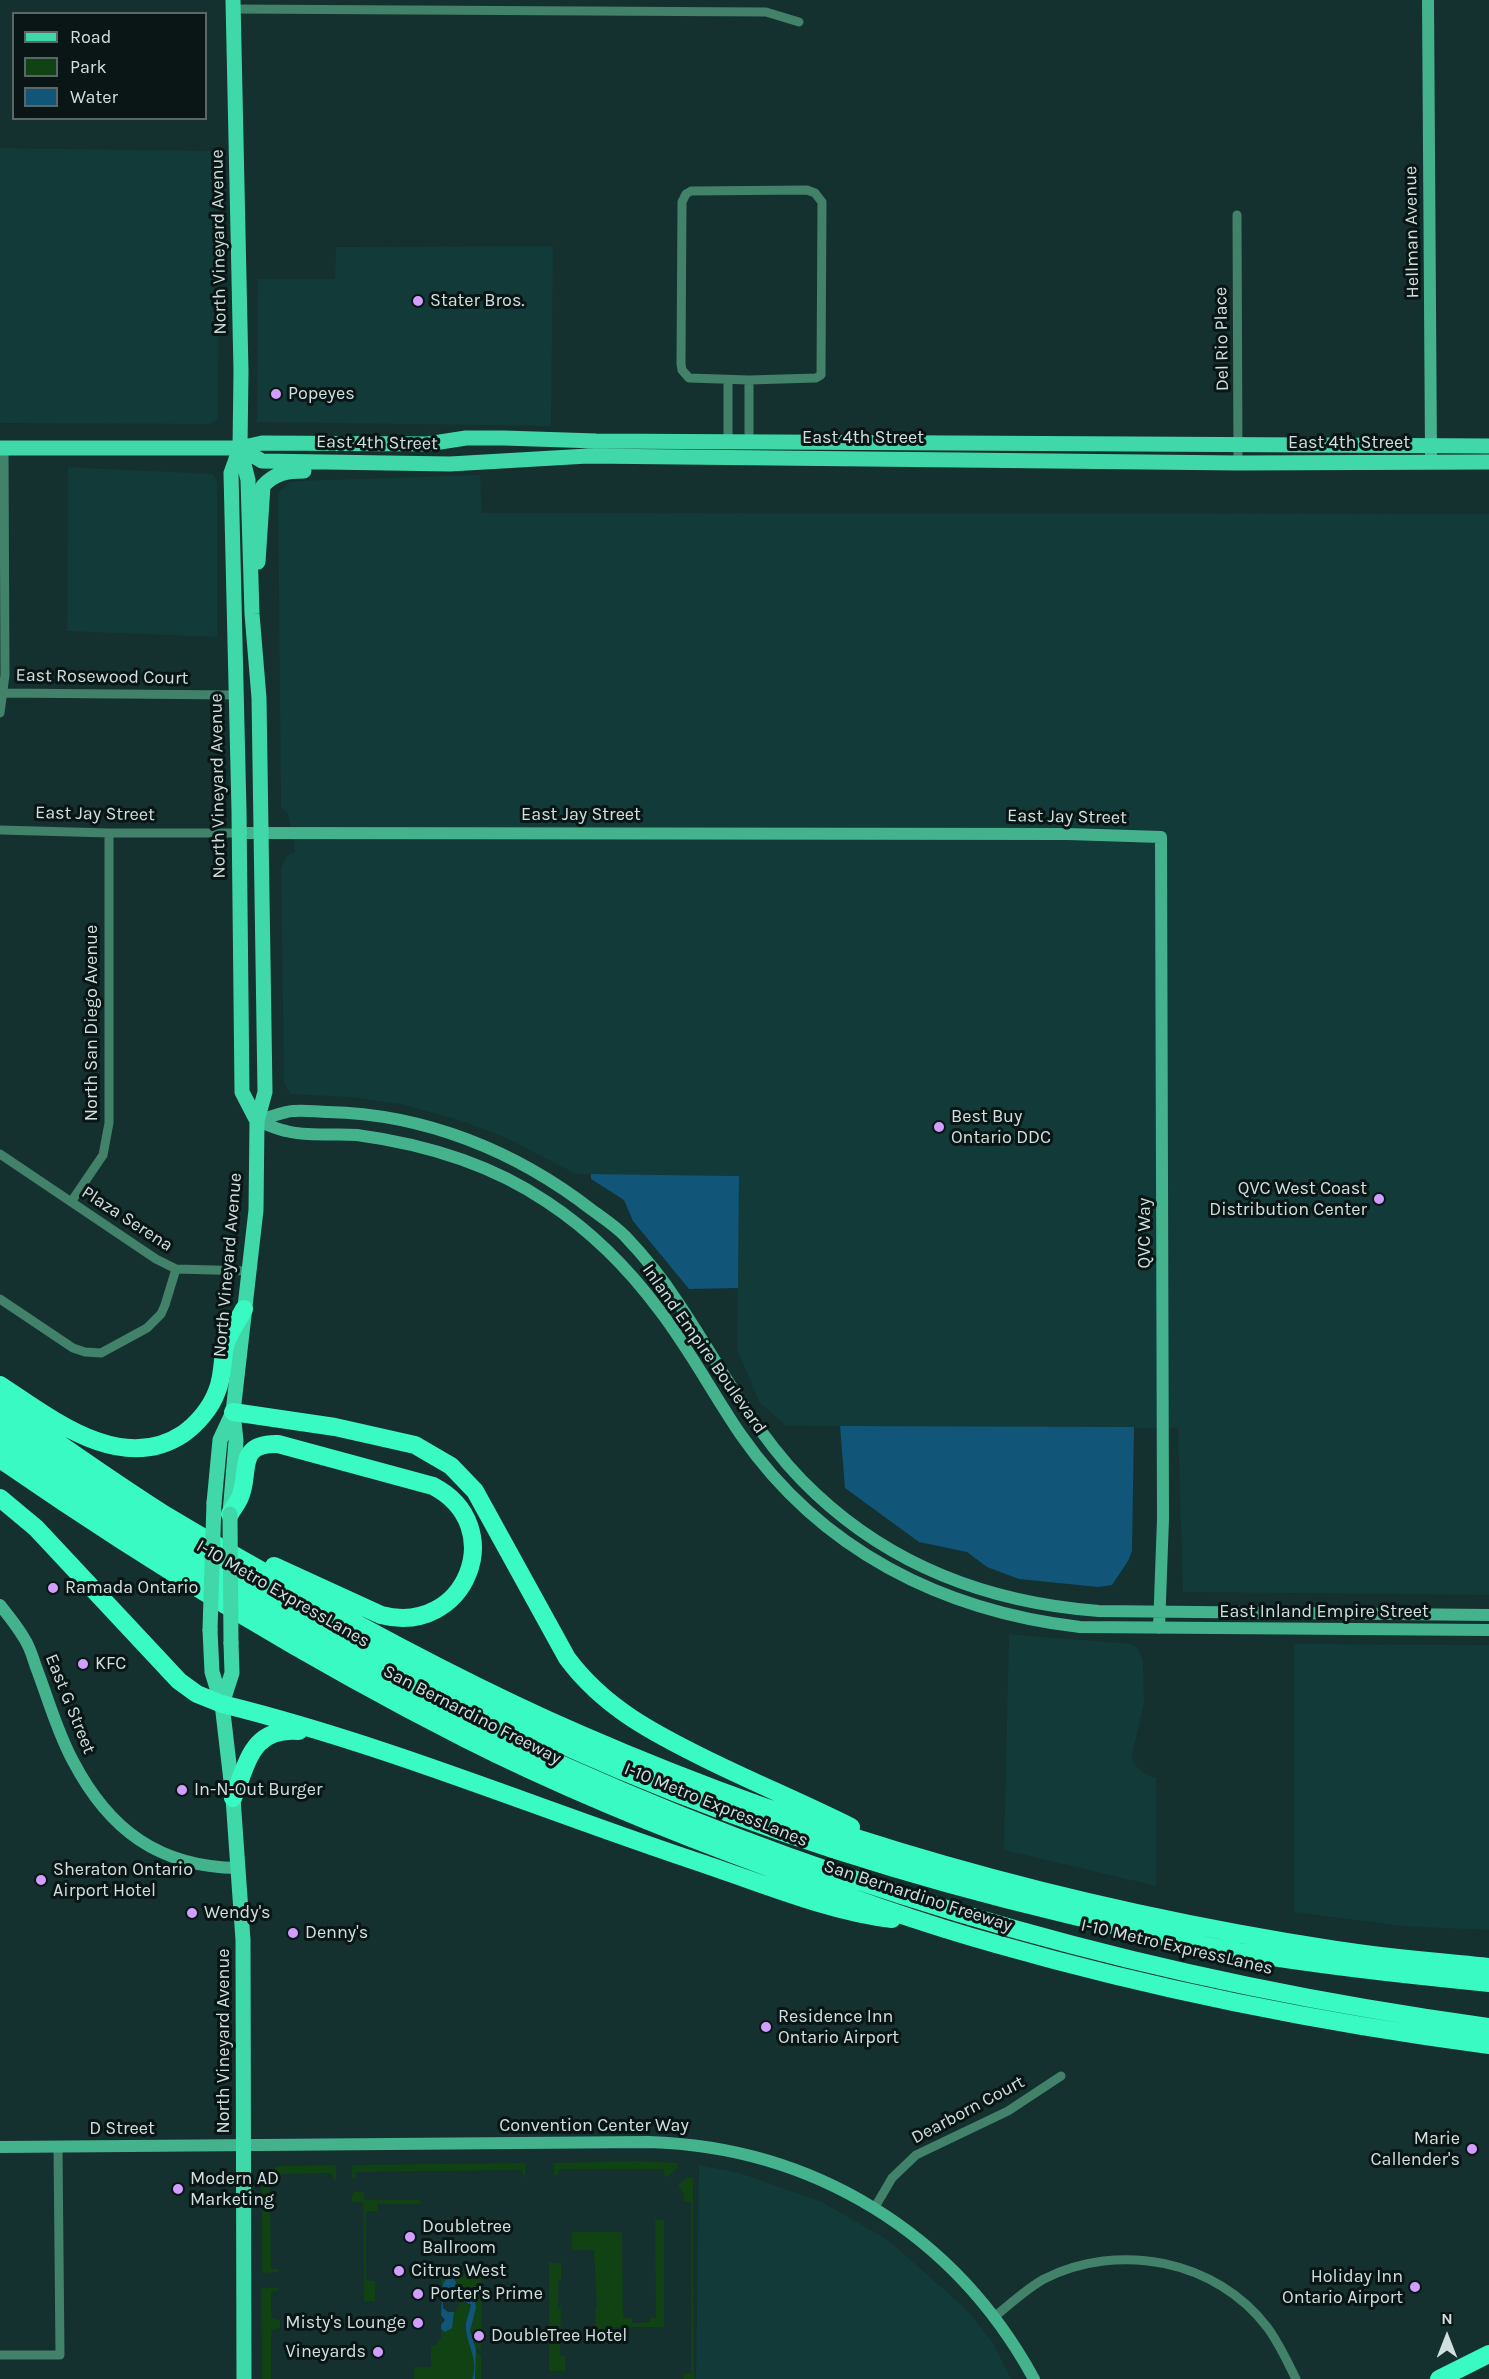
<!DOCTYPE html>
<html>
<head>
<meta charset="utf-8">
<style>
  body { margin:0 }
  #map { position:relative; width:1489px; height:2379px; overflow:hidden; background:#14302f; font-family:Karla,sans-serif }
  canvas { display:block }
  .legend { position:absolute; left:12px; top:12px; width:195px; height:108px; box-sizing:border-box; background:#0a1615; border:2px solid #596766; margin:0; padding:8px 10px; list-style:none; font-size:18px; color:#d0e0df }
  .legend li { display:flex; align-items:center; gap:12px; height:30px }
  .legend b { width:30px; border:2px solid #596766 }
  .north { position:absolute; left:1417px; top:2307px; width:60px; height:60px; -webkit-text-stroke:4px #0a1615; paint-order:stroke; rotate:0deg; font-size:16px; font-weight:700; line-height:24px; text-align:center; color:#d0e0df }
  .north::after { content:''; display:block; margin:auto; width:21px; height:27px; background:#d0e0df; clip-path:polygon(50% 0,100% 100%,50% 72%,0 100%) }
</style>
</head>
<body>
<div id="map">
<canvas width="1489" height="2379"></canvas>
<ul class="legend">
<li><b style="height:8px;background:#41d8a9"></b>Road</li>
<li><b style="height:16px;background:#104214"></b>Park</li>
<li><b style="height:16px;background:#115578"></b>Water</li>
</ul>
<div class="north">N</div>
</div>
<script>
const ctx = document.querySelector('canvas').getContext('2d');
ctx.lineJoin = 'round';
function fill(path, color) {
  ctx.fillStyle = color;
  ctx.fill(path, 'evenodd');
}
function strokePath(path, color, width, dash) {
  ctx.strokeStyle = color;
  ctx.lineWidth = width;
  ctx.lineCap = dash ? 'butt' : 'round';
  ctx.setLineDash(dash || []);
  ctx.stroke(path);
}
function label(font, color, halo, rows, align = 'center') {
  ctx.font = font + ' Karla,sans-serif';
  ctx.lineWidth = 6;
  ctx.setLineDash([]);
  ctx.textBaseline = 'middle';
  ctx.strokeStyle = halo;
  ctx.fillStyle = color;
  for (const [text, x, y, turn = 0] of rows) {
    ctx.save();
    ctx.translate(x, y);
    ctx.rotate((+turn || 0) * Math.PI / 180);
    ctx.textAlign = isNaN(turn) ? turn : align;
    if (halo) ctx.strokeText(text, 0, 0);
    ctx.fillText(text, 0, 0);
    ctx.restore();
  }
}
fill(new Path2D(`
  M 0,148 L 220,151 L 218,417 L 215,421 L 210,424 L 0,423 Z
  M 553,246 L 551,426 L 257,422 L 258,279 L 335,279 L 336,247 Z
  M 68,467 L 212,474 L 217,480 L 217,637 L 67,631 Z
  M 480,475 L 482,513 L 1489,514 L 1489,1595 L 1183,1592 L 1178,1428 L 786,1426 L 760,1403 L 737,1350 L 739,1176 L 576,1174 L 504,1137 L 459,1120 L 401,1104 L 348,1097 L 290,1094 L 284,1083 L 281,868 L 286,857 L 295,851 L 288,814 L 281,807 L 278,494 L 290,482 L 299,481 Z
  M 1009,1634 L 1131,1644 L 1138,1649 L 1143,1660 L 1144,1703 L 1132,1755 L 1133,1763 L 1146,1775 L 1156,1778 L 1156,1886 L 1004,1850 Z
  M 1294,1644 L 1489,1645 L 1489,1930 L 1402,1926 L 1294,1912 Z
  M 699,2165 L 740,2173 L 822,2202 L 888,2240 L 967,2310 L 993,2343 L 1011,2379 L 696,2379 Z`), '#123a38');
fill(new Path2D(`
  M 638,2161 L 677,2163 L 677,2168 L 667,2177 L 664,2176 L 664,2169 L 559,2169 L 558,2175 L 554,2175 L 554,2163 Z
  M 525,2163 L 525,2178 L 521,2170 L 356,2172 L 355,2180 L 352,2178 L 352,2165 Z
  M 336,2165 L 336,2180 L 333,2180 L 332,2173 L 282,2174 L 281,2182 L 270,2184 L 271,2269 L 279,2269 L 279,2272 L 262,2273 L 262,2181 L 268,2171 L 277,2166 Z
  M 686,2178 L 693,2178 L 694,2379 L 683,2379 L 684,2374 L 691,2373 L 691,2202 L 684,2201 L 684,2195 L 678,2186 Z
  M 354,2192 L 364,2192 L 364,2200 L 421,2200 L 420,2204 L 377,2204 L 377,2211 L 366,2212 L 366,2280 L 375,2281 L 375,2301 L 364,2301 L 363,2203 L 352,2202 L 352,2195 Z
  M 655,2220 L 664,2220 L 664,2327 L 607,2327 L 606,2335 L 596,2334 L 595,2308 L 597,2307 L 594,2250 L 572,2250 L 572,2232 L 622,2232 L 623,2318 L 632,2318 L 632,2323 L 650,2322 L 650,2318 L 656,2318 Z
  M 549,2263 L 561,2263 L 561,2280 L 558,2281 L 558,2308 L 561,2308 L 560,2356 L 565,2356 L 565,2371 L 549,2371 Z
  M 455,2266 L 456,2274 L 471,2274 L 471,2266 L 487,2266 L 487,2274 L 482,2274 L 481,2350 L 476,2349 L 470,2332 L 476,2308 L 453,2291 L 452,2277 L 448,2278 L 443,2283 L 441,2294 L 441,2267 Z
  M 261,2288 L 278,2288 L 279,2290 L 271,2292 L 271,2318 L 280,2320 L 280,2328 L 271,2330 L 271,2379 L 262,2379 Z
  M 459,2300 L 471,2306 C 470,2311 467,2315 466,2320 C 464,2332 470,2349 481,2355 L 481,2379 L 414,2379 L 414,2367 L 431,2367 L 431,2346 L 437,2345 L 437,2340 L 441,2339 L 441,2329 L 443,2331 L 454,2319 L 454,2312 L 459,2307 Z`), '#104214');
fill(new Path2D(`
  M 591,1174 L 739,1176 L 738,1288 L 689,1289 L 633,1221 L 624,1200 L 591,1179 Z
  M 840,1426 L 1134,1427 L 1132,1551 L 1128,1561 L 1112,1585 L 1098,1587 L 1019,1579 L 987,1567 L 967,1552 L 919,1542 L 845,1488 Z
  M 452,2277 L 456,2282 L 453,2291 L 465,2293 L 475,2302 L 476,2308 L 470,2331 L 476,2349 L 475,2379 L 472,2379 C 479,2361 468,2347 466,2330 C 465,2320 469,2314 471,2305 L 453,2296 L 447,2296 L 443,2300 L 443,2308 L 448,2312 L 454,2312 L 452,2328 L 445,2332 L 441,2329 L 441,2325 L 445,2320 L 441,2315 L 443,2283 L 448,2278 Z`), '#115578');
strokePath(new Path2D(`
  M 233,9 L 766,12 L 799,22
  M 807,190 L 815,193 L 822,202 L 821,375 L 816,378 L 749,380 L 689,378 L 682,370 L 681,364 L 682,202 L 686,194 L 691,191 Z
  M 1237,215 L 1238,463
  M 728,380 L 728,441
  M 749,380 L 749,441
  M 4,693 L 236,695
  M 0,713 L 5,675 L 4,448
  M 0,830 L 109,833 L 239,833
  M 0,1154 L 156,1259 L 176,1269 L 250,1271
  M 71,1202 L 103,1155 L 109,1123 L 109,833
  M 0,1299 L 73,1348 L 85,1352 L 101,1353 L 147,1328 L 161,1314 L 165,1305 L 176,1269
  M 875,2207 L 892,2178 L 916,2155 L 1008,2111 L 1061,2076
  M 993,2318 C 1009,2305 1026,2289 1044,2279 C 1119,2241 1216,2260 1267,2327 C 1279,2343 1287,2361 1296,2379
  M 0,2355 L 60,2355 L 58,2147`), '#42816a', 9);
strokePath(new Path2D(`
  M 1428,0 L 1431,455
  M 239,833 L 1068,834 L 1161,837 L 1163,1519 L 1159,1628
  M 257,1121 C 267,1118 277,1114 287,1112 C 300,1109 315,1112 328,1112 C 425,1114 516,1151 592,1210 C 603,1218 615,1226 625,1236 C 643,1255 662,1278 677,1301 C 722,1367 756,1439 816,1494 C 896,1569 992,1603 1099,1611 L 1489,1615
  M 257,1121 C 266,1124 276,1129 286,1131 C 308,1137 334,1133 357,1135 C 424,1144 491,1164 547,1202 C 591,1231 629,1269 660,1311 C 690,1350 713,1394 741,1435 C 821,1550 942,1611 1080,1627 L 1489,1630
  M 0,1605 C 8,1615 17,1626 24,1638 C 30,1647 33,1658 36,1667 C 48,1698 57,1732 73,1761 C 109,1830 159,1867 238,1868
  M 0,2147 L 649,2142 C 814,2147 955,2234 1034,2379`), '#45b28e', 12);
strokePath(new Path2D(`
  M 0,448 L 240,448 L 262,443 L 427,444 L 466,438 L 504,438 L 596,441 L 1489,446
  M 240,448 L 262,461 L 450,464 L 588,456 L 1238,463 L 1489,462
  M 240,448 L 231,473 L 239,811 L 242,1092 L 257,1121
  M 258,562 L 263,486 C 275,473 287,471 304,471
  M 214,1503 L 220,1440 L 233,1412
  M 230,1513 L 236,1441 L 233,1412 L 256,1210 L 257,1121 L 265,1092 L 259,698 L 252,614 L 248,480 L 240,448 L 241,371 L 233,0
  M 210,1630 L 212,1672 L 222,1704 L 233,1798 L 243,1940 L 244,2379
  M 222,1704 L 232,1673 L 231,1643`), '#41d8a9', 15);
strokePath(new Path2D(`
  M 0,1385 C 52,1419 121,1475 183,1434 C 197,1424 211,1408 217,1391 C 223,1377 222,1361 225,1346 C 228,1334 238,1321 244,1309
  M 0,1402 C 55,1441 110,1480 167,1516 C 202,1537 237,1557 273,1577 C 373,1634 476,1689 582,1735 C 823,1840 1077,1910 1336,1950 C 1387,1958 1438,1962 1489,1967
  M 233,1412 L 335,1427 L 415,1445 L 451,1466 L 475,1491 L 567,1658 C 604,1708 655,1734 710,1761 C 757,1784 805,1804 851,1827
  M 0,1422 C 194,1558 402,1677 620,1770 C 764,1831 914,1878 1066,1914 C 1124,1928 1182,1942 1240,1952 C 1323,1966 1406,1975 1489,1983
  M 0,1440 C 179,1565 369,1679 569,1768 C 862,1899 1172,1984 1489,2027
  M 0,1459 C 149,1562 305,1657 466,1739 C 565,1789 669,1831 773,1869 C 846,1896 920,1923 996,1944 C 1157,1990 1323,2023 1489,2045
  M 0,1498 L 36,1528 L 179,1681 L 197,1694 L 222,1704 C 385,1744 541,1810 701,1863 C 761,1883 830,1912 892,1919
  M 230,1514 C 233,1508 238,1503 240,1497 C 251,1472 235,1443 278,1444 L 433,1486 C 510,1526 466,1637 381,1615 L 274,1566
  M 233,1798 C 248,1763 251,1727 299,1731
  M 1439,2379 L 1489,2354`), '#38fac2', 18);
strokePath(new Path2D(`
  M 230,1514 L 231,1643
  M 210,1630 L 214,1503`), '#41d8a9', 15);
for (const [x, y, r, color] of [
  [418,301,6,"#d19dfe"],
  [276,394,6,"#d19dfe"],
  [939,1127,6,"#d19dfe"],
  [1379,1199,6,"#d19dfe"],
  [53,1588,6,"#d19dfe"],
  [83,1664,6,"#d19dfe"],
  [182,1790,6,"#d19dfe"],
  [41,1880,6,"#d19dfe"],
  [192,1913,6,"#d19dfe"],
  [293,1933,6,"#d19dfe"],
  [766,2027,6,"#d19dfe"],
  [1472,2149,6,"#d19dfe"],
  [178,2189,6,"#d19dfe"],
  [410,2237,6,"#d19dfe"],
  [399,2271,6,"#d19dfe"],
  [1415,2287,6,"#d19dfe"],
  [418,2294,6,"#d19dfe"],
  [418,2323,6,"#d19dfe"],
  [479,2336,6,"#d19dfe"],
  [378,2352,6,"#d19dfe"]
]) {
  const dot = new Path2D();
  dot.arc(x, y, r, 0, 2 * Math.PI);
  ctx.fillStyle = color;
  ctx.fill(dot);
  strokePath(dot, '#0a1615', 2);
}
label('18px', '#d0e0df', '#0a1615', [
  ["Hellman Avenue",1412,232,-91],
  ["North Vineyard Avenue",219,242,-91],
  ["Del Rio Place",1222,339,-91],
  ["East 4th Street",863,438],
  ["East 4th Street",377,443,1],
  ["East 4th Street",1349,443],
  ["East Rosewood Court",102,677,1],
  ["North Vineyard Avenue",218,786,-91],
  ["East Jay Street",95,814,1],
  ["East Jay Street",581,815],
  ["East Jay Street",1067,817,1],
  ["North San Diego Avenue",92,1023,-90],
  ["Plaza Serena",127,1219,33],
  ["QVC Way",1145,1233,-90],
  ["North Vineyard Avenue",228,1265,-85],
  ["Inland Empire Boulevard",704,1349,55],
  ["I-10 Metro ExpressLanes",283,1594,30],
  ["East Inland Empire Street",1324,1612],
  ["East G Street",70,1704,68],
  ["San Bernardino Freeway",472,1715,27],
  ["I-10 Metro ExpressLanes",716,1805,22],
  ["San Bernardino Freeway",918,1896,18],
  ["I-10 Metro ExpressLanes",1177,1947,13],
  ["North Vineyard Avenue",224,2041,-90],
  ["Dearborn Court",968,2110,-28],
  ["Convention Center Way",594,2126],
  ["D Street",122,2129]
]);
label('18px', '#d0e0df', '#0a1615', [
  ["Stater Bros.",430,301],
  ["Popeyes",288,394],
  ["Best Buy",951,1117],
  ["Ontario DDC",951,1138],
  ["QVC West Coast",1367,1189,"right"],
  ["Distribution Center",1367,1210,"right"],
  ["Ramada Ontario",65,1588],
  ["KFC",95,1664],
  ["In-N-Out Burger",194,1790],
  ["Sheraton Ontario",53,1870],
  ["Airport Hotel",53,1891],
  ["Wendy's",204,1913],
  ["Denny's",305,1933],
  ["Residence Inn",778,2017],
  ["Ontario Airport",778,2038],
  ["Marie",1460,2139,"right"],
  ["Callender's",1460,2160,"right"],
  ["Modern AD",190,2179],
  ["Marketing",190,2200],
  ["Doubletree",422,2227],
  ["Ballroom",422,2248],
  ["Citrus West",411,2271],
  ["Holiday Inn",1403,2277,"right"],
  ["Ontario Airport",1403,2298,"right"],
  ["Porter's Prime",430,2294],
  ["Misty's Lounge",406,2323,"right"],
  ["DoubleTree Hotel",491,2336],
  ["Vineyards",366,2352,"right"]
], 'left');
</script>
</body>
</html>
